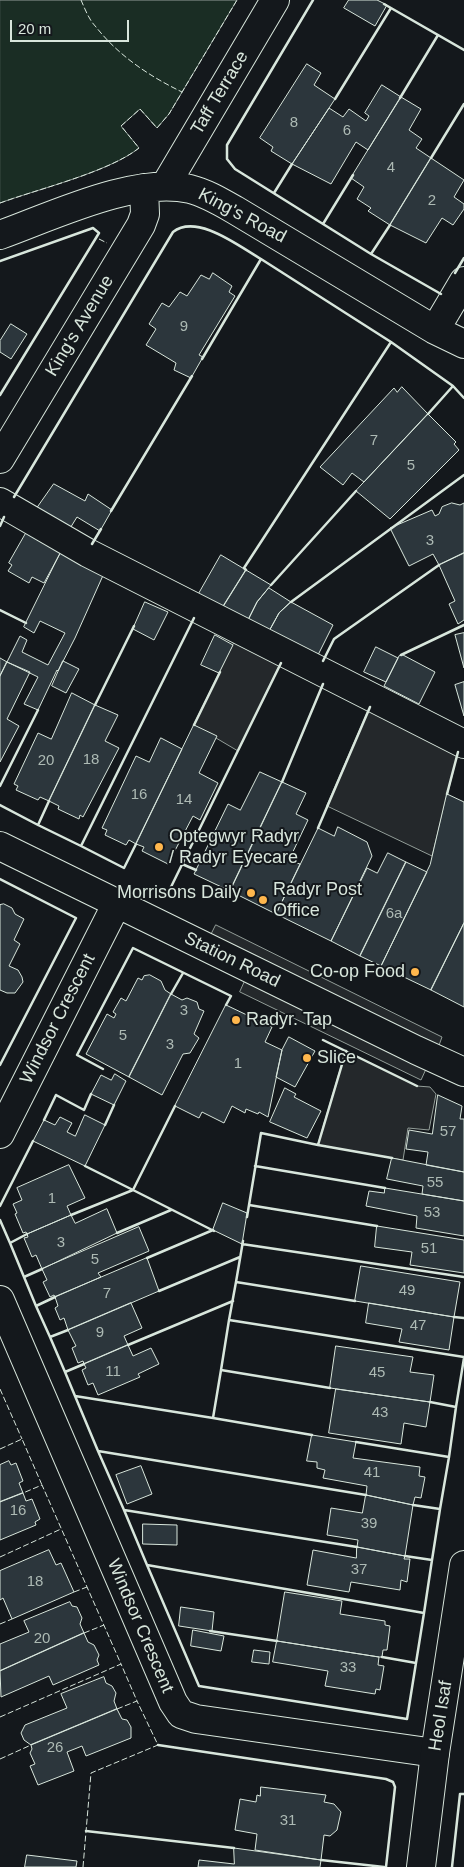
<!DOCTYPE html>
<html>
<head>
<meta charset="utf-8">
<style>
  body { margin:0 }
  #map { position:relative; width:464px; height:1867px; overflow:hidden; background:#14181c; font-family:Helvetica,sans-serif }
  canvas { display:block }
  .scale { position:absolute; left:10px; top:20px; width:119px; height:22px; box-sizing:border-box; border:2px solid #d8e6dc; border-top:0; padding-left:6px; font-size:15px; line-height:18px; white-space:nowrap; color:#d8e6dc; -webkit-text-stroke:4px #14181c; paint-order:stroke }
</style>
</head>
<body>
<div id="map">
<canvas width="464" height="1867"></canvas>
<div class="scale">20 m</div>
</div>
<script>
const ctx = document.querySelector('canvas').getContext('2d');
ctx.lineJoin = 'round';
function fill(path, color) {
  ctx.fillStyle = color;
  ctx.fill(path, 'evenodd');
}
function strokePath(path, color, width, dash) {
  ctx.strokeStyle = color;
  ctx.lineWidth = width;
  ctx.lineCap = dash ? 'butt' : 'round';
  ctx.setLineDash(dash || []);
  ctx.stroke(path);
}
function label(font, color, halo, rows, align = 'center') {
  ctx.font = font + ' Helvetica,sans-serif';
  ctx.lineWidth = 4;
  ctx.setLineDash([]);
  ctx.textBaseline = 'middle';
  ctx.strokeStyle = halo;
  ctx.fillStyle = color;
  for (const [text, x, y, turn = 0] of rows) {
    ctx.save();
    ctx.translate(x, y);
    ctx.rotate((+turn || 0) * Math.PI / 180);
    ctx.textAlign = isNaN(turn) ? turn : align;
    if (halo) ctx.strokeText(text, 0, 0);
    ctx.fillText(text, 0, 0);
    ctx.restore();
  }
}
const green = new Path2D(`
  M 0,0 L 237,0 L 169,114 L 157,128 L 140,109 L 121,126 L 139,148 C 109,172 38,189 0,203 Z`);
fill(green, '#1a2d24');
strokePath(green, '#939e99', 1);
const parking = new Path2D(`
  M 236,639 L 281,662 L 238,751 L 194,725 Z
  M 370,707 L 458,752 L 432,856 L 327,806 Z
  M 216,925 L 442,1037 L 438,1048 L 211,935 Z
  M 245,981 L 426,1069 L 421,1080 L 240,992 Z
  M 346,1051 L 417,1086 L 430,1087 L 436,1094 L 429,1130 L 408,1128 L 403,1160 L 318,1145 Z`);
fill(parking, '#24282b');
strokePath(parking, '#939e99', 1);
const building = new Path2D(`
  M 349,0 L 377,0 L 387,5 L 375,26 L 344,8 Z
  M 307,64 L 321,73 L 314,85 L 335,99 L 292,164 L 271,151 L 273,147 L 260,138 Z
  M 382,85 L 401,97 L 368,150 L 356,142 L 331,184 L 292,164 L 329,108 L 343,117 L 349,109 L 366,121 L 369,116 L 365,113 Z
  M 401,97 L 421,109 L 409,130 L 422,139 L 416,148 L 431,158 L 390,225 L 368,211 L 371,208 L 357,199 L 364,187 L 351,178 Z
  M 431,158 L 464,180 L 454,197 L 464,204 L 464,209 L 453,225 L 442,218 L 426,243 L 390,225 Z
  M 213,273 L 232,286 L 229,292 L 235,296 L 199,355 L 203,357 L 191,378 L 174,370 L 176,363 L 146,345 L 156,329 L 149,324 L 162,303 L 169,307 L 180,292 L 187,296 L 201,275 L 209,279 Z
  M 11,324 L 27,334 L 11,359 L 0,352 L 0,341 Z
  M 402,387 L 428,414 L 364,482 L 352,473 L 343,485 L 320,467 L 394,388 L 397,392 Z
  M 428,414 L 456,442 L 454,444 L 459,450 L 390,519 L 356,491 Z
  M 54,484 L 85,501 L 88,494 L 112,510 L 100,531 L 77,517 L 69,530 L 35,511 Z
  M 452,503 L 460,505 L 464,503 L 464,553 L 439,565 L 433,554 L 409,566 L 390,528 L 432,510 L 435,516 L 439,514 L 442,507 Z
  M 29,528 L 63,548 L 44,583 L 32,577 L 29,583 L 8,571 L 12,565 L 9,563 Z
  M 63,548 L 105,571 L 75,638 L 58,671 L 57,670 L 38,710 L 24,704 L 38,677 L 7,662 L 20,636 L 27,640 L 22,652 L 48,665 L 65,633 L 40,621 L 34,633 L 24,627 Z
  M 464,553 L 464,620 L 458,624 L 449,604 L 455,601 L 439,565 Z
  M 221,555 L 246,570 L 221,610 L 197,597 Z
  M 246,570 L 271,585 L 257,602 L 247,622 L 221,610 Z
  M 269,588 L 291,602 L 279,613 L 268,633 L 247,622 L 257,602 Z
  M 145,602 L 168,612 L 154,640 L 133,629 Z
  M 291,602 L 333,625 L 317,657 L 268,633 L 279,613 Z
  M 464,633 L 464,668 L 455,635 Z
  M 215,635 L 233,645 L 219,673 L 201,665 Z
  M 376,647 L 398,658 L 386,682 L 364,672 Z
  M 403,655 L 435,672 L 419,704 L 384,686 L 399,656 Z
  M 0,658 L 7,662 L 0,676 Z
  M 63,661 L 79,669 L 66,693 L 52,686 Z
  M 7,662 L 30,672 L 7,719 L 19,726 L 0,762 L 0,676 Z
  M 464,682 L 464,716 L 455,685 Z
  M 72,693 L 95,705 L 49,801 L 40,797 L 38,800 L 16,790 L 18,786 L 14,784 L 38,733 L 51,739 Z
  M 95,705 L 118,715 L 105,741 L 119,748 L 83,817 L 80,815 L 79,819 L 58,809 L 59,806 L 49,801 Z
  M 194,725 L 217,736 L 199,773 L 218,783 L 200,820 L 193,816 L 168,864 L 142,851 L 144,847 L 136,844 Z
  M 161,738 L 182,749 L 136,844 L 129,840 L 126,845 L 105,835 L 107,830 L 102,828 L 136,756 L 149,762 Z
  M 260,772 L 282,782 L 230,891 L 194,874 L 228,804 L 240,810 Z
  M 282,782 L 306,793 L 296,814 L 308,820 L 289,860 L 300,864 L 276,914 L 230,891 Z
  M 447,794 L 464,802 L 464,923 L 431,990 L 381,966 L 430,865 Z
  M 338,827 L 367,842 L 372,856 L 331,941 L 276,914 L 318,828 L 334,836 Z
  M 388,853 L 406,862 L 360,956 L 331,941 L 367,868 L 377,873 Z
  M 406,862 L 427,872 L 381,966 L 360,956 Z
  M 4,904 L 12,908 L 15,914 L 24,919 L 14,940 L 20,944 L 9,966 L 18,970 L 22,977 L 23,982 L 15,993 L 7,993 L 0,990 L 0,905 Z
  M 464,923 L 464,1007 L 431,990 Z
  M 150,975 L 161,981 L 165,990 L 171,994 L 129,1077 L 86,1054 L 107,1014 L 114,1018 L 116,1014 L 113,1012 L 121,998 L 126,1001 L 138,978 L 142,980 L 144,976 Z
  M 171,994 L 182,1000 L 187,998 L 197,1002 L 199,1009 L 204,1011 L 194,1034 L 199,1038 L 190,1053 L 183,1054 L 162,1095 L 129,1077 Z
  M 226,1005 L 272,1027 L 265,1042 L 282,1050 L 268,1117 L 259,1112 L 258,1114 L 246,1109 L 245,1113 L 232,1106 L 224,1123 L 202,1112 L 199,1118 L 175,1106 Z
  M 289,1037 L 315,1051 L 295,1087 L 276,1077 L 282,1050 Z
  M 115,1074 L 126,1081 L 114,1105 L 91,1094 L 101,1075 L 111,1080 Z
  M 285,1088 L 296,1094 L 294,1097 L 321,1111 L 307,1138 L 270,1122 Z
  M 438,1095 L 462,1106 L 460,1119 L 464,1119 L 464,1172 L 426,1165 L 428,1152 L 406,1149 L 409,1130 L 432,1134 Z
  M 85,1115 L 105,1125 L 85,1166 L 33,1141 L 44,1120 L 55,1125 L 60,1117 L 72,1123 L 67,1132 L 75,1136 Z
  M 392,1158 L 464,1172 L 464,1201 L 422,1194 L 423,1186 L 387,1179 Z
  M 69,1165 L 85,1198 L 67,1206 L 71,1215 L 27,1234 L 26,1232 L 23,1233 L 15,1214 L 17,1213 L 13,1204 L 22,1200 L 17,1188 Z
  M 385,1188 L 464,1201 L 464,1236 L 416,1228 L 417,1216 L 366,1206 L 369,1191 L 384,1193 Z
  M 223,1203 L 247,1213 L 242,1244 L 213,1230 Z
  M 107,1209 L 117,1233 L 42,1269 L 36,1255 L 32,1257 L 24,1238 L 28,1237 L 27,1234 L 71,1215 L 75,1223 Z
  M 377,1226 L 464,1240 L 464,1273 L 410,1265 L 412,1252 L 375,1247 Z
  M 139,1227 L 149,1251 L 98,1273 L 101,1277 L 55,1297 L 54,1295 L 50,1297 L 43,1282 L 47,1280 L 42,1269 Z
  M 147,1258 L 159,1291 L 68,1330 L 64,1318 L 60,1320 L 55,1308 L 58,1306 L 55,1297 Z
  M 361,1266 L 460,1282 L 454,1317 L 355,1301 Z
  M 131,1303 L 142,1328 L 124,1336 L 128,1345 L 84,1364 L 83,1361 L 78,1363 L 72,1348 L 76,1346 L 68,1330 Z
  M 369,1303 L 454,1317 L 449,1350 L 399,1342 L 402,1329 L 366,1323 Z
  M 128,1345 L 133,1356 L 151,1348 L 159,1364 L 138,1374 L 140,1377 L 98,1395 L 93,1383 L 88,1385 L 82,1370 L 86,1368 L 84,1364 Z
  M 336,1346 L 413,1357 L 410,1372 L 434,1375 L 430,1402 L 330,1388 Z
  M 336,1389 L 430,1402 L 426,1427 L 404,1423 L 401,1444 L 329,1433 Z
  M 312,1435 L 356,1442 L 353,1458 L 420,1467 L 419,1476 L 425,1477 L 421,1498 L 415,1497 L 413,1505 L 366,1495 L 367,1486 L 323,1478 L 325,1470 L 317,1468 L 317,1462 L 307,1461 Z
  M 9,1461 L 11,1465 L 16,1463 L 23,1481 L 19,1483 L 23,1493 L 0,1502 L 0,1465 Z
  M 141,1466 L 152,1494 L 127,1504 L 116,1475 Z
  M 23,1493 L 26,1501 L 32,1499 L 40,1519 L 35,1522 L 36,1525 L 0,1540 L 0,1502 Z
  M 366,1495 L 413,1505 L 405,1556 L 357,1547 L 358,1540 L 327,1535 L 331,1508 L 362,1513 Z
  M 143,1524 L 177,1525 L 177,1545 L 143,1544 Z
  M 357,1547 L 405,1556 L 404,1559 L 410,1559 L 407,1582 L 401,1580 L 400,1590 L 351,1582 L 349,1592 L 307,1585 L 313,1550 L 356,1558 Z
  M 49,1550 L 56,1565 L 61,1563 L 74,1592 L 12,1619 L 3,1598 L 0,1600 L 0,1571 Z
  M 285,1592 L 342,1601 L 340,1614 L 385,1621 L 385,1625 L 390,1626 L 387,1650 L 383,1650 L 382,1657 L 379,1657 L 277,1641 Z
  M 70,1602 L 72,1606 L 77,1607 L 82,1618 L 80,1624 L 84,1633 L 0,1671 L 0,1644 L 29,1632 L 24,1621 Z
  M 181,1607 L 214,1612 L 212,1631 L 179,1626 Z
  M 193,1630 L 224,1636 L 221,1651 L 191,1646 Z
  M 84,1633 L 88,1642 L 94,1645 L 99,1655 L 97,1660 L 99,1665 L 53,1685 L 49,1676 L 1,1697 L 0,1671 Z
  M 277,1641 L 379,1657 L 378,1665 L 384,1666 L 380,1690 L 376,1689 L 375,1694 L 325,1686 L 328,1671 L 273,1662 Z
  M 254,1650 L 270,1652 L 269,1664 L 252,1662 Z
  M 104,1677 L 106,1683 L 112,1686 L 116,1693 L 114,1701 L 117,1709 L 31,1745 L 24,1740 L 21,1733 L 25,1725 L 67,1708 L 61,1694 Z
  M 117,1709 L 122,1719 L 127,1720 L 131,1727 L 131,1738 L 86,1756 L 82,1746 L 67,1752 L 74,1771 L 38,1785 L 30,1766 L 35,1764 L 30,1753 L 32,1749 L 31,1745 Z
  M 261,1787 L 326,1795 L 324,1802 L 334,1804 L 341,1812 L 337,1830 L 330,1836 L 324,1835 L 321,1860 L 255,1850 L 257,1834 L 235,1830 L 240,1799 L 256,1802 L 257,1795 L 260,1796 Z
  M 234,1848 L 321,1860 L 320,1867 L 198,1867 L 199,1860 L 234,1864 Z
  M 27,1855 L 77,1861 L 76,1867 L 25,1867 Z`);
fill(building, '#2c363c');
strokePath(building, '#d8e6dc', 1);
const minor = new Path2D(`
  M 165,186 L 275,0
  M 0,235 C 53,216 135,176 190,189 C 206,193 221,202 235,210 L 435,330 L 464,344
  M 435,330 L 464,281
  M 0,459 L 141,225 L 145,214 L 144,188
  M 0,502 L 88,553 L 464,744
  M 0,846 L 416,1050 L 464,1072
  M 0,1134 L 117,903
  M 0,1300 L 173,1702 L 181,1714 L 196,1719 L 435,1753`);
const major = new Path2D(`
  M 421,1867 L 435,1753 L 464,1565`);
strokePath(minor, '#d8e6dc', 30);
strokePath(major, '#d8e6dc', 30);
strokePath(minor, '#14181c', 28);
strokePath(major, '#14181c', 28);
strokePath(new Path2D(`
  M 81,0 C 85,9 89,20 96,27 C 119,56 149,76 182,92
  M 0,203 C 38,189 109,172 139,148 L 121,126 L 140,109 L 157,128 L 169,114 L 237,0
  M 99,239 L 107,243
  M 0,1389 L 22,1439
  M 0,1449 L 22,1439 L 42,1485
  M 0,1557 L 61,1529
  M 74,1592 L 87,1587
  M 0,1624 L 12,1619
  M 84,1633 L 104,1625
  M 117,1709 L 137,1701 L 121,1664
  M 0,1717 L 121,1664 L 42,1485 L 23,1493
  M 0,1759 L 31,1745
  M 83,1867 L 91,1773 L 158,1745 L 137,1701`), '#d8e6dc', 1, [6, 2.5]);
strokePath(new Path2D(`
  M 313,0 L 227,145 L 227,159 L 235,169 L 371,254
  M 384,4 L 464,50
  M 400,98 L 438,35
  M 335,99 L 391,8
  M 431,158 L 464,104
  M 274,193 L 292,164
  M 323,224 L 353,175
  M 390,225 L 371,254 L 441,294
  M 0,261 L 93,228 L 99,233 L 0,395
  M 455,273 L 464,258
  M 391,342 L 453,386 L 428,414
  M 202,359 L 261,259 L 391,342 L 244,568 L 246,570
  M 453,386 L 464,398
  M 14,497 L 173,232 C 197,213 240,247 261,259
  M 111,511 L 192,376
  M 0,526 L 4,517
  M 92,544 L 101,529
  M 271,585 L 356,491
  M 291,602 L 464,475
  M 0,610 L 26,623
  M 401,655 L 464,625
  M 323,661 L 334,639 L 439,565
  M 95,705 L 134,626
  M 194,725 L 220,672
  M 282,782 L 323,684
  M 0,786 L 38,710
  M 447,794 L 458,752
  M 49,801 L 38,825 L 81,846
  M 0,805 L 38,825
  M 318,828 L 370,707
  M 136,844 L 124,868 L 81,846 L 194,618
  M 182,864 L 196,870
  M 0,879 L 76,918 L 0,1065
  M 170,889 L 281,663
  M 171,994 L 183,973
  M 323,1040 L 417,1086
  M 103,1069 L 77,1055 L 133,948 L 231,996 L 226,1005
  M 44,1120 L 56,1095 L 84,1110 L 91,1094
  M 105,1125 L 114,1105
  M 318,1145 L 392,1158
  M 85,1166 L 133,1190 L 175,1106
  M 255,1166 L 385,1188
  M 249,1205 L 377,1226
  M 0,1206 L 33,1141
  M 71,1215 L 133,1190 L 214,1231
  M 247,1217 L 261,1133 L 318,1145 L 346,1051
  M 0,1220 L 10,1243
  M 117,1233 L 171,1210
  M 243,1241 L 236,1282 L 355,1301
  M 242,1244 L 464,1277
  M 147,1258 L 213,1230
  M 24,1277 L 10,1243 L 27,1234
  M 236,1282 L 229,1320 L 464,1357
  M 159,1291 L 240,1257
  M 36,1306 L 24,1277 L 42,1269
  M 454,1317 L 464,1318
  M 229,1320 L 221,1370 L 330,1388
  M 50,1337 L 36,1306 L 55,1297
  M 128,1345 L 233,1301
  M 221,1370 L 213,1418 L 312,1435
  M 65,1372 L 50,1337 L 68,1330
  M 75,1396 L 65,1372 L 84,1364
  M 430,1402 L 456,1407 L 464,1358
  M 356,1442 L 449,1457 L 456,1407
  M 98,1451 L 75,1396 L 213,1418
  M 440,1509 L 449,1457
  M 124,1510 L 147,1565 L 424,1613 L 432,1560
  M 357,1547 L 124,1510 L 98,1451 L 366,1495
  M 405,1556 L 432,1560 L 440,1509 L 413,1505
  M 147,1565 L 199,1686 L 407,1719 L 424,1613
  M 210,1631 L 277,1641
  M 382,1657 L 416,1663
  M 158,1745 L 386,1779 L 393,1782 L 395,1787 L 386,1867
  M 86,1831 L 234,1848
  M 321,1860 L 384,1867
  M 452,1867 L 460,1794 L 464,1794`), '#d8e6dc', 2.5);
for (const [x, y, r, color] of [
  [159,847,5,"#ffb74d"],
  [251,893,5,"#ffb74d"],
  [263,900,5,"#ffb74d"],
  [415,972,5,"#ffb74d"],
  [236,1020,5,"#ffb74d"],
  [307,1058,5,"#ffb74d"]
]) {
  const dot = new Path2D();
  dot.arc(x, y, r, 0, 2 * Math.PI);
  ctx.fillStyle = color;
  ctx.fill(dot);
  strokePath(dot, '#14181c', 2);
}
label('15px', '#adbab4', null, [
  ["8",294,123],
  ["6",347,131],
  ["4",391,168],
  ["2",432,201],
  ["9",184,327],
  ["7",374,441],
  ["5",411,466],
  ["3",430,541],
  ["18",91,760],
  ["20",46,761],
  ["16",139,795],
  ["14",184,800],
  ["6a",394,914],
  ["3",184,1011],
  ["5",123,1036],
  ["3",170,1045],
  ["1",238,1064],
  ["57",448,1132],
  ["55",435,1183],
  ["1",52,1199],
  ["53",432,1213],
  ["3",61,1243],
  ["51",429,1249],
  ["5",95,1260],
  ["49",407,1291],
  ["7",107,1294],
  ["47",418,1326],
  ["9",100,1333],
  ["11",113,1372],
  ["45",377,1373],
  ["43",380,1413],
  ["41",372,1473],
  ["16",18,1511],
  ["39",369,1524],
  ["37",359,1570],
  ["18",35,1582],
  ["20",42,1639],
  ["33",348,1668],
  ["26",55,1748],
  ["31",288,1821]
]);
label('18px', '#d8e6dc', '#14181c', [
  ["Taff Terrace",220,93,-59],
  ["King's Road",242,216,28],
  ["King's Avenue",80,326,-59],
  ["Station Road",232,960,26],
  ["Windsor Crescent",58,1019,-63],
  ["Windsor Crescent",140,1626,67],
  ["Heol Isaf",441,1716,-81]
]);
label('18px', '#d8e6dc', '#14181c', [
  ["Optegwyr Radyr",169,837],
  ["/ Radyr Eyecare",169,858],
  ["Radyr Post",273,890],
  ["Office",273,911],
  ["Morrisons Daily",241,893,"right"],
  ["Co-op Food",405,972,"right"],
  ["Radyr. Tap",246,1020],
  ["Slice",317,1058]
], 'left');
</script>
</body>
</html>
